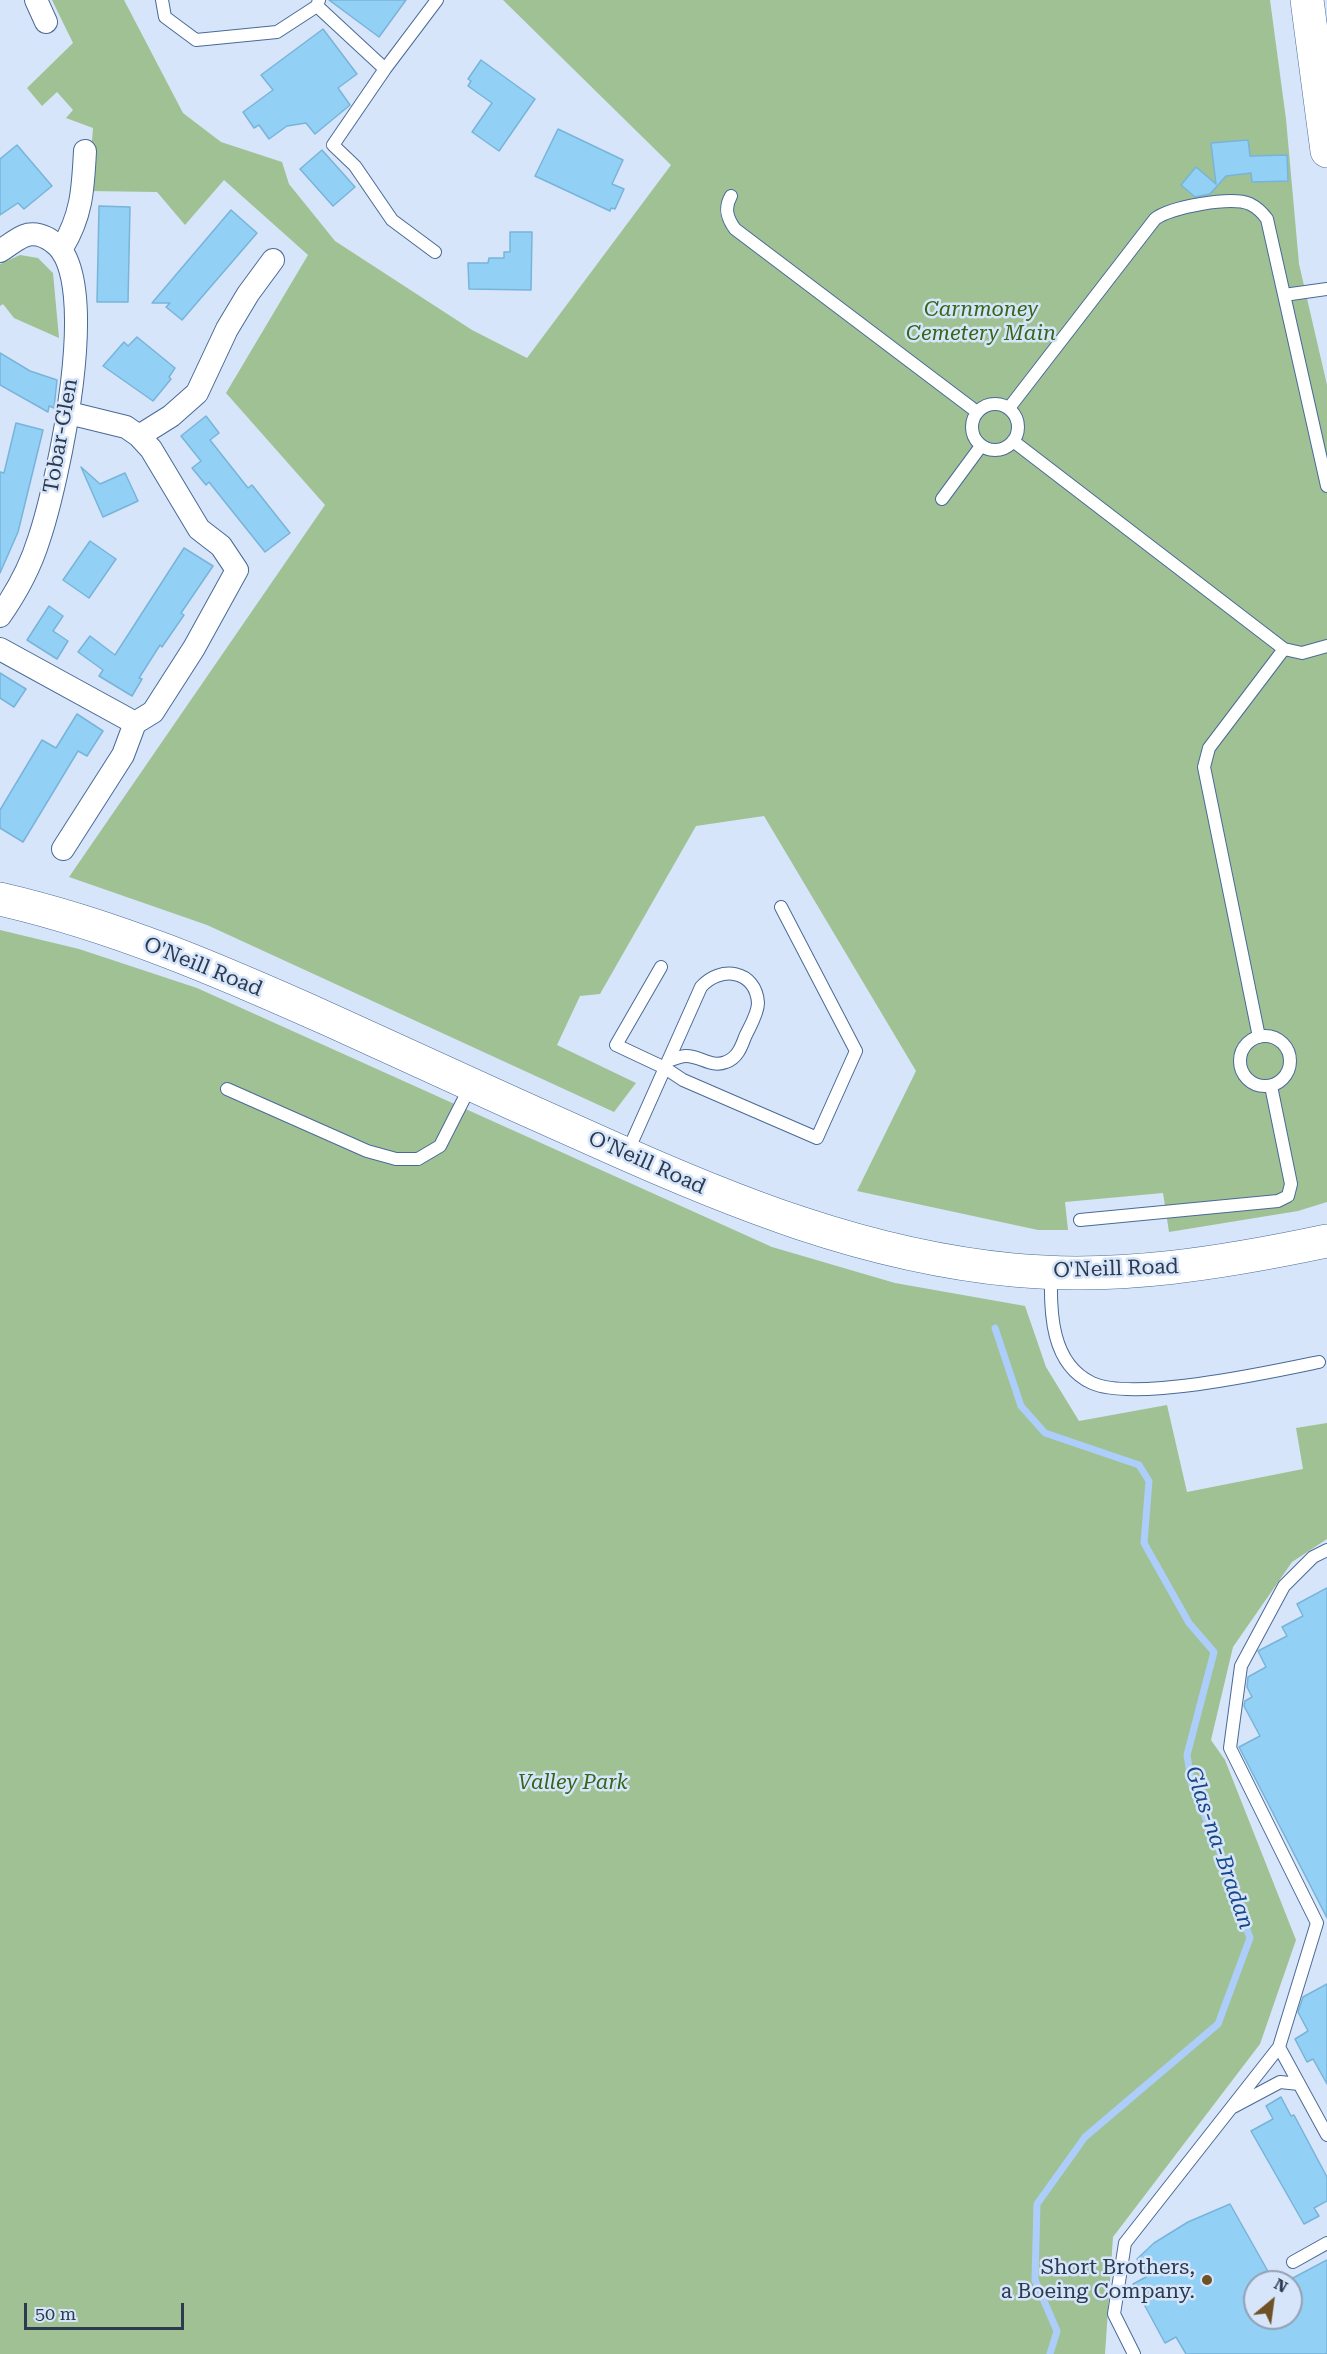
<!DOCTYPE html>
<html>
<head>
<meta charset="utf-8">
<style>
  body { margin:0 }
  #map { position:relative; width:1327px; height:2354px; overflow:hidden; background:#d6e5fa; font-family:"Roboto Serif",serif }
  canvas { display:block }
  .north { position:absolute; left:1243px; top:2270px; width:60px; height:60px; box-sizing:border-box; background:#d6e5fa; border:2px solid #92a1b5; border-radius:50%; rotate:29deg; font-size:16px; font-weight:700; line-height:24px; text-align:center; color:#2b3a4e }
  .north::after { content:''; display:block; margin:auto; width:21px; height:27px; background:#6e5124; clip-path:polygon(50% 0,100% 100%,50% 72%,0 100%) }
  .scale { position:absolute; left:24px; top:2303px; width:160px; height:27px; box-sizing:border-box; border:3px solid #2b3a4e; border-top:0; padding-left:8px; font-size:18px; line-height:21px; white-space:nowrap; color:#2b3a4e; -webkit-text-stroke:4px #d6e5fa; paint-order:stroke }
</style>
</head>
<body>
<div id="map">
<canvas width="1327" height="2354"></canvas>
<div class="north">N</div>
<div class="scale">50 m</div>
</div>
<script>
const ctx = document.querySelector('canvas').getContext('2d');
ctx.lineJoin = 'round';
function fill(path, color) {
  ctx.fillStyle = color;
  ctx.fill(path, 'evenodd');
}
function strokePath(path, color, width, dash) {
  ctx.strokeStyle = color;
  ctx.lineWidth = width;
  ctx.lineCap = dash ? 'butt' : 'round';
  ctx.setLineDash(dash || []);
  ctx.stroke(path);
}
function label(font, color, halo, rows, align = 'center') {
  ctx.font = font + ' "Roboto Serif",serif';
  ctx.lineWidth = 5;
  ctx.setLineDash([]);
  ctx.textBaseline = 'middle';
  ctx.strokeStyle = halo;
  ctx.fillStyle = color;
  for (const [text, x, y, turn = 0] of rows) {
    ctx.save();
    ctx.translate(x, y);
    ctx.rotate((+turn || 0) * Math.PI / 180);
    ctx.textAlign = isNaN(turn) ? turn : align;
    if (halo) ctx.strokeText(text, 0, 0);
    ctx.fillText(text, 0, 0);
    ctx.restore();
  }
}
fill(new Path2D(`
  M 52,0 L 124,0 L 183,113 L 221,142 L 282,162 L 289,184 L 335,241 L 472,330 L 527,358 L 671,165 L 503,0 L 1270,0 L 1286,119 L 1299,264 L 1327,385 L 1327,1202 L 1298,1211 L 1169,1232 L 1163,1193 L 1065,1202 L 1068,1230 L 1038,1230 L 857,1191 L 916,1071 L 764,816 L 696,826 L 600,994 L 580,996 L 557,1045 L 636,1083 L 614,1112 L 207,925 L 69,877 L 325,505 L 226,393 L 308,255 L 224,180 L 185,225 L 157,192 L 88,191 L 93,128 L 66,118 L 73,110 L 57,92 L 42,106 L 27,88 L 73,43 Z
  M 20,255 L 38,258 L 53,273 L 59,338 L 14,318 L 3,304 L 0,306 L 0,264 Z
  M 0,930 L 79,949 L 197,988 L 772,1247 L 895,1283 L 1025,1306 L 1046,1367 L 1079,1421 L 1167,1405 L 1187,1492 L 1303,1469 L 1296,1428 L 1327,1423 L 1327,1539 L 1292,1562 L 1233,1647 L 1211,1740 L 1225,1760 L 1296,1940 L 1260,2044 L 1113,2237 L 1105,2354 L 0,2354 Z`), '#a0c193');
strokePath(new Path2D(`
  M 995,1328 L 1021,1406 L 1045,1433 L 1139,1465 L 1149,1481 L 1144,1543 L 1189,1623 L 1214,1652 L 1187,1755 L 1192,1786 L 1217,1844 L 1250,1938 L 1218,2024 L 1085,2137 L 1037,2204 L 1035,2280 L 1057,2331 L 1050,2354`), '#adcefb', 7);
const building = new Path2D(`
  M 329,0 L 406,0 L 379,37 Z
  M 323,29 L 357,74 L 338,88 L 350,105 L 315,134 L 306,123 L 287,126 L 269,139 L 259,125 L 254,128 L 243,112 L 273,90 L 261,75 Z
  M 481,60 L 535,99 L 499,151 L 472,132 L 492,103 L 468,86 L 471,81 L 468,79 Z
  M 558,129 L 623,160 L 612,184 L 624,189 L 615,209 L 611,208 L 610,211 L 535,176 Z
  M 1248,140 L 1250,156 L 1287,155 L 1288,181 L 1252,182 L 1251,173 L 1226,176 L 1210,194 L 1195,197 L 1181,185 L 1196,167 L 1216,184 L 1211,143 Z
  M 17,145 L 52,186 L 24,209 L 18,203 L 0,215 L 0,159 Z
  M 322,150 L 355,187 L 333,206 L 300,169 Z
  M 99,206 L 130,207 L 128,302 L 97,302 Z
  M 231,210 L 257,233 L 182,320 L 166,307 L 170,303 L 152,303 Z
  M 510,232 L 532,232 L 531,290 L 469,289 L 468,263 L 488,263 L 489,258 L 504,258 L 504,252 L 510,252 Z
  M 137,337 L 175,368 L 169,377 L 171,379 L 153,401 L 103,366 L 124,342 L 128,346 Z
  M 0,353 L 30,371 L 57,380 L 54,408 L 49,406 L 48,412 L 0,385 Z
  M 206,416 L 219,433 L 210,440 L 248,488 L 252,485 L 290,533 L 265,552 L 209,482 L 206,485 L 192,468 L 201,461 L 181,436 Z
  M 16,423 L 43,430 L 18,532 L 0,573 L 0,472 L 4,473 Z
  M 81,467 L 100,484 L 125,473 L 138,501 L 103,517 Z
  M 90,541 L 116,559 L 89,598 L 63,580 Z
  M 184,548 L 213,566 L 181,613 L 184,615 L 162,647 L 160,645 L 139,678 L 142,679 L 132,696 L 99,676 L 103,670 L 78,652 L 90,636 L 115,655 Z
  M 49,606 L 63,616 L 53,631 L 68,641 L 57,659 L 27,640 Z
  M 0,673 L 26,689 L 14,707 L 0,698 Z
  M 77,714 L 103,731 L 87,756 L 78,751 L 23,842 L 0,828 L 0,810 L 42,740 L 56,748 Z
  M 1327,1588 L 1327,1918 L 1239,1747 L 1260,1736 L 1244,1706 L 1245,1701 L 1252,1697 L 1247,1687 L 1248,1677 L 1266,1667 L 1258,1651 L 1287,1636 L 1282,1627 L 1303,1616 L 1297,1604 Z
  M 1327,1984 L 1327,2084 L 1313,2059 L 1307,2062 L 1295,2039 L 1308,2031 L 1298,2012 L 1303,1997 Z
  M 1281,2097 L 1291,2116 L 1294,2115 L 1327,2177 L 1327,2201 L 1314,2208 L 1319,2216 L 1304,2224 L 1251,2131 L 1273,2119 L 1266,2106 Z
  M 1230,2204 L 1274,2282 L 1255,2282 L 1255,2318 L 1291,2318 L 1291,2279 L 1327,2260 L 1327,2354 L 1186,2354 L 1176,2337 L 1165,2343 L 1133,2284 L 1146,2277 L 1137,2259 L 1154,2243 L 1188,2222 Z`);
fill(building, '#93d0f6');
strokePath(building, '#78b4d9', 1.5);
const lane = new Path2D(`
  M 162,0 L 165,17 L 196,40 L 277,32 L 317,6 L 319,0
  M 317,6 L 385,69
  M 731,196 C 724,208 727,218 735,229 L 977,412
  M 435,252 L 392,220 L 355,166 L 333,145 L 385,69 L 437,0
  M 1284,295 L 1327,289
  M972 427a23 23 0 1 1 46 0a23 23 0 1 1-46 0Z
  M 1009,408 L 1155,219 C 1170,207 1231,196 1250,204 C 1258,208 1262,212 1267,219 L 1327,486
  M 1013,441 L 1284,649 L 1302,653 L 1327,646
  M 942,499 L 981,446
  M 661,967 L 616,1045 L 665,1068 L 683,1080 L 817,1138 L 856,1051 L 781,907
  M1240 1061a25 25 0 1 1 50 0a25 25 0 1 1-50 0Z
  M 1259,1037 L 1204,767 L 1209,748 L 1284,649
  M 227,1089 L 367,1151 L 396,1159 L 418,1159 L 440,1146 L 471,1085
  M 627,1153 L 701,987 C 720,965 756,970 758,1003 C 758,1014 749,1028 745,1037 C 741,1048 737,1058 726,1062 C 711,1068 701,1056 686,1056 C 680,1056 674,1059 668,1061
  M 1080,1220 L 1278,1201 L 1288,1196 L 1291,1184 L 1271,1086
  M 1051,1274 C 1050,1312 1051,1364 1092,1383 C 1134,1402 1271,1372 1319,1362
  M 1279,2047 L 1327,2135
  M 1233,2107 L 1280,2082 L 1299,2084
  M 1293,2262 L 1327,2243
  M 1134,2354 L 1114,2314 L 1125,2243 L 1279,2047 L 1317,1923 L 1230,1748 L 1241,1666 L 1284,1586 L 1313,1557 L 1327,1550`);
const street = new Path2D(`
  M 36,0 L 46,22
  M 62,248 C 82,215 83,189 85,151
  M 0,251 C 8,246 15,240 24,236 C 34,232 45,236 53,242 C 104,277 57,486 39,539 C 31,565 16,593 0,616
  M 139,436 L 171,416 L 197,393 L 227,329 L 248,294 L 273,260
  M 0,649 L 135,723 L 153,712 L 194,648 L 237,570 L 221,546 L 199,529 L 151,449 L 139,436 L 126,427 L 69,413
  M 63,849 L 123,755 L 135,723`);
const secondary = new Path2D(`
  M 1307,0 L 1327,151
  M 0,899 C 114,925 223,972 330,1020 C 419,1061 509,1102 599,1142 C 732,1202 866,1256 1013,1270 C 1119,1280 1223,1263 1327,1241`);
strokePath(lane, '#496a97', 14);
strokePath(street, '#496a97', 24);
strokePath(secondary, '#496a97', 34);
strokePath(lane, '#fff', 12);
strokePath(street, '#fff', 22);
strokePath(secondary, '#fff', 33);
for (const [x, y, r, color] of [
  [1207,2280,6,"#6e5124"]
]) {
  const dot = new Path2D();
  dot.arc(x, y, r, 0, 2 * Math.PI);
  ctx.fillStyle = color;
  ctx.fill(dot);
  strokePath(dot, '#d6e5fa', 2);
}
label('italic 21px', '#346618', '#d6e5fa', [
  ["Carnmoney",981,310],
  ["Cemetery Main",981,334],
  ["Valley Park",573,1783]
]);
label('21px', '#2b3a4e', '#d6e5fa', [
  ["Tobar-Glen",61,436,-80],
  ["O'Neill Road",203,967,22],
  ["O'Neill Road",647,1163,24],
  ["O'Neill Road",1116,1269,-2]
]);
label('21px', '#2b3a4e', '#d6e5fa', [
  ["Short Brothers,",1195,2268],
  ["a Boeing Company.",1195,2292]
], 'right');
label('italic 22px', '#16488a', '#d6e5fa', [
  ["Glas-na-Bradan",1219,1848,71]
]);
</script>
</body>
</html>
